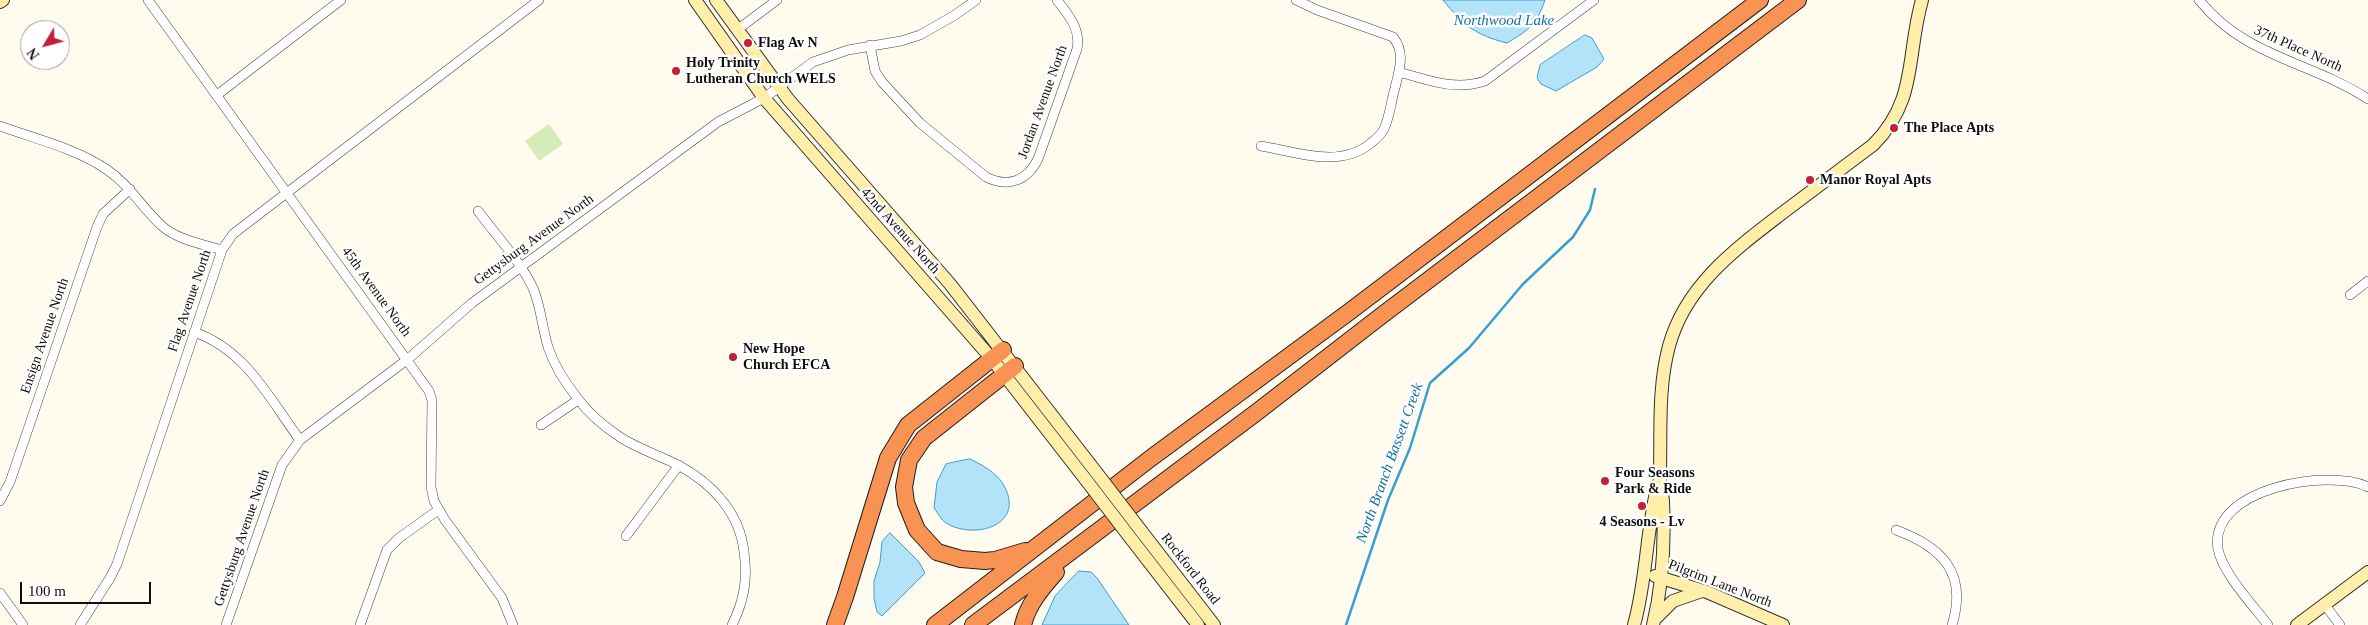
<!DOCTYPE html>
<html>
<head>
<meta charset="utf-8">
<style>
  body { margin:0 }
  #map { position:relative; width:2368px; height:625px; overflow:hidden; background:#fffbef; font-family:"Times New Roman",serif }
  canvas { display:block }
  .north { position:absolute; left:20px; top:20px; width:50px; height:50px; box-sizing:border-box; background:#fff; border:1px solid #9f9f9f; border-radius:50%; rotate:233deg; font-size:14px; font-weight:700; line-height:20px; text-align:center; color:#0e0e0e }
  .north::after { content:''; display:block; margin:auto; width:18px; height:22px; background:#c42034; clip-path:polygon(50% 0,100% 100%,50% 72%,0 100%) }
  .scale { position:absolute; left:20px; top:582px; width:131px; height:22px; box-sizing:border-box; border:2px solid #0e0e0e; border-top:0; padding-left:6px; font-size:15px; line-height:18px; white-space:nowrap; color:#0e0e0e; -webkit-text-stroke:4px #fff; paint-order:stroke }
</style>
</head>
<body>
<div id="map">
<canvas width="2368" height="625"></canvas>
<div class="north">N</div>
<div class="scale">100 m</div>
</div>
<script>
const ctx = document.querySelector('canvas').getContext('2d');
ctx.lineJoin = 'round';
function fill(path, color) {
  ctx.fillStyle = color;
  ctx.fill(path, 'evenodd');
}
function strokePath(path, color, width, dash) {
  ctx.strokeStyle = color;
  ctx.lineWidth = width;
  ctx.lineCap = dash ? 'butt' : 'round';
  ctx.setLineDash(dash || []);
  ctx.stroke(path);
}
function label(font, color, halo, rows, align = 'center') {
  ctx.font = font + ' "Times New Roman",serif';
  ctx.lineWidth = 5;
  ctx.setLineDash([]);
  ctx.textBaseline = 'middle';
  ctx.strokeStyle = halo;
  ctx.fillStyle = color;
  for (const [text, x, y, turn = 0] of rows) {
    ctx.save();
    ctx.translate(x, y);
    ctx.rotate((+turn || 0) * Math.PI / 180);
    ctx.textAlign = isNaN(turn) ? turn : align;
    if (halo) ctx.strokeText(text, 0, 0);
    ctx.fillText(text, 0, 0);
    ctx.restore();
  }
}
fill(new Path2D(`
  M 549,124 L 563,144 L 539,161 L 525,141 Z`), '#d6ebb7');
const water = new Path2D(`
  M 1443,0 L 1545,0 C 1537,24 1529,30 1507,43 C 1475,35 1463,25 1443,0 Z
  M 1585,35 L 1592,38 L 1604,59 L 1597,67 L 1556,91 L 1541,84 L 1537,78 L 1540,65 Z
  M 970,459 C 982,465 996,472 1003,484 C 1027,524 976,541 946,523 C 941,520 938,513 934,508 L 937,482 L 946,464 Z
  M 890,533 L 919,562 L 925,573 L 882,616 L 877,612 L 874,598 L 874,581 L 880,562 L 882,542 Z
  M 1079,571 L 1091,572 L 1097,578 L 1129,625 L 1042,625 L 1055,596 Z`);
fill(water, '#b2e3f8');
strokePath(water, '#36a0d2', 1);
strokePath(new Path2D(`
  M 1346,625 L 1388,500 L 1410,448 L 1430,383 L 1469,348 L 1523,284 L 1573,237 L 1590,210 L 1595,189`), '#36a0d2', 2.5);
const street = new Path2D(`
  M 148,0 L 429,391 L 432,400 L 431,487 L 434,501 L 445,520 L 502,598 L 513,625
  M 2199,0 C 2246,58 2310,61 2368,99
  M 737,30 L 777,0
  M 870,45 L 875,71 L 882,82 L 920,123 L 986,177 C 1008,188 1027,181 1038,159 L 1077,49 C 1081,29 1069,16 1057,0
  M 1399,72 C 1428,80 1455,91 1485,81 L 1594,0
  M 217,95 L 341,0
  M 0,126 C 35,139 75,148 106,169 C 129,184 142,208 162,226 C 178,240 202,244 222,250
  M 1261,146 C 1297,152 1340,169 1371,143 C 1376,139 1382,134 1384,129 C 1390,116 1391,101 1395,88 C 1399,70 1406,53 1393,37 L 1317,10 L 1296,0
  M 478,211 C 495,234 521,262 533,288 C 541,307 542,327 548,347 C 554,365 566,384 578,399 C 589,414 605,427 620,437 C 638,449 659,455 678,465 C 712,483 740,513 744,552 C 748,579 744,601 732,625
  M 2350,295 L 2368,281
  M 194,332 C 246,350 269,398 300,440
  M 541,425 L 578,400
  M 0,501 L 10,482 L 97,227 L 103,214 L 130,189
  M 1896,530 C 1942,547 1968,573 1952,625
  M 626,536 L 679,465
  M 0,593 L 23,625
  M 2325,605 L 2340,625
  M 80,625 L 110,578 L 117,564 L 222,250 L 233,234 L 539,0
  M 226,625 L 282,465 L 300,440 L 408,359 L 472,303 L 718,122 L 764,98 L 813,62 L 848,50 L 901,41 L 920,35 L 955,15 L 976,0
  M 360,625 L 387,550 L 399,538 L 438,510
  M 2268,625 C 2253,605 2223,574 2218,549 C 2208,488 2329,468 2368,487`);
const secondary = new Path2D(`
  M 695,0 L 764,98 L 992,359 L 1086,480
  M 716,0 L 788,99 L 950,284 L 1096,472
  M 0,2 L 3,0
  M 1142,532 L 1214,625
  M 1132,540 L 1198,625
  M 1655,576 L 1707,592 L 1783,625
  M 1656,618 L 1673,601 L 1702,591
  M 1634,625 C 1647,579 1646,530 1658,484
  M 1653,625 C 1663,584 1665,543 1663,501 C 1662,491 1659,481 1660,471 C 1661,429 1658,387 1669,346 C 1686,284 1737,248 1785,211 C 1814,189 1844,167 1873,145 C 1918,100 1906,56 1922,0
  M 2297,625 L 2368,572`);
const highway = new Path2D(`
  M 1015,366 L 924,438 L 909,460 L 904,487 L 906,503 L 917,530 L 937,552 L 961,559 L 985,561 L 995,560 L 1025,551
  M 835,625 L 845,597 L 888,458 L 908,425 L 1003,350
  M 935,625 L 1151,458 L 1349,312 L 1760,0
  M 973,625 L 1257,412 L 1381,316 L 1798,0
  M 1023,625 C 1028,604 1042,588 1056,572`);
strokePath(street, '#414141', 10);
strokePath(secondary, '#303030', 14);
strokePath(highway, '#1f1f1f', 18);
strokePath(street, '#fff', 9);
strokePath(secondary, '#ffefaa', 12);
strokePath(highway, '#f99353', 16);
const secondaryBridge = new Path2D(`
  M 1096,472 L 1142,532
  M 1086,480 L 1132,540`);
strokePath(secondaryBridge, '#303030', 14, []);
strokePath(secondaryBridge, '#ffefaa', 12);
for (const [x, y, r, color] of [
  [748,43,5,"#c42034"],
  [676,71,5,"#c42034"],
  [1894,128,5,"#c42034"],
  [1810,180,5,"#c42034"],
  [733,357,5,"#c42034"],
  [1605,481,5,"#c42034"],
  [1642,506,5,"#c42034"]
]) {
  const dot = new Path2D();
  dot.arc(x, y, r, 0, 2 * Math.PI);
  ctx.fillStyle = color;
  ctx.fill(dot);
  strokePath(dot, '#fff', 2);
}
label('bold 14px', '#0e0e0e', '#fff', [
  ["Flag Av N",758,43],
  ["Holy Trinity",686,63],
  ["Lutheran Church WELS",686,79],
  ["The Place Apts",1904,128],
  ["Manor Royal Apts",1820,180],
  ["New Hope",743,349],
  ["Church EFCA",743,365],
  ["Four Seasons",1615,473],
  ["Park & Ride",1615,489],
  ["4 Seasons - Lv",1642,522,"center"]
], 'left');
label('14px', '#0e0e0e', '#fff', [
  ["37th Place North",2298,49,24],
  ["Jordan Avenue North",1043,102,-70],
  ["42nd Avenue North",900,231,48],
  ["Gettysburg Avenue North",534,240,-36],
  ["45th Avenue North",376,292,54],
  ["Flag Avenue North",190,301,-71],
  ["Ensign Avenue North",45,336,-71],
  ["Gettysburg Avenue North",242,538,-71],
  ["Rockford Road",1190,569,52],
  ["Pilgrim Lane North",1720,584,21]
]);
label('italic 15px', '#1270a5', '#fff', [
  ["Northwood Lake",1504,21],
  ["North Branch Bassett Creek",1390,463,-70]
]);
</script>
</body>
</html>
